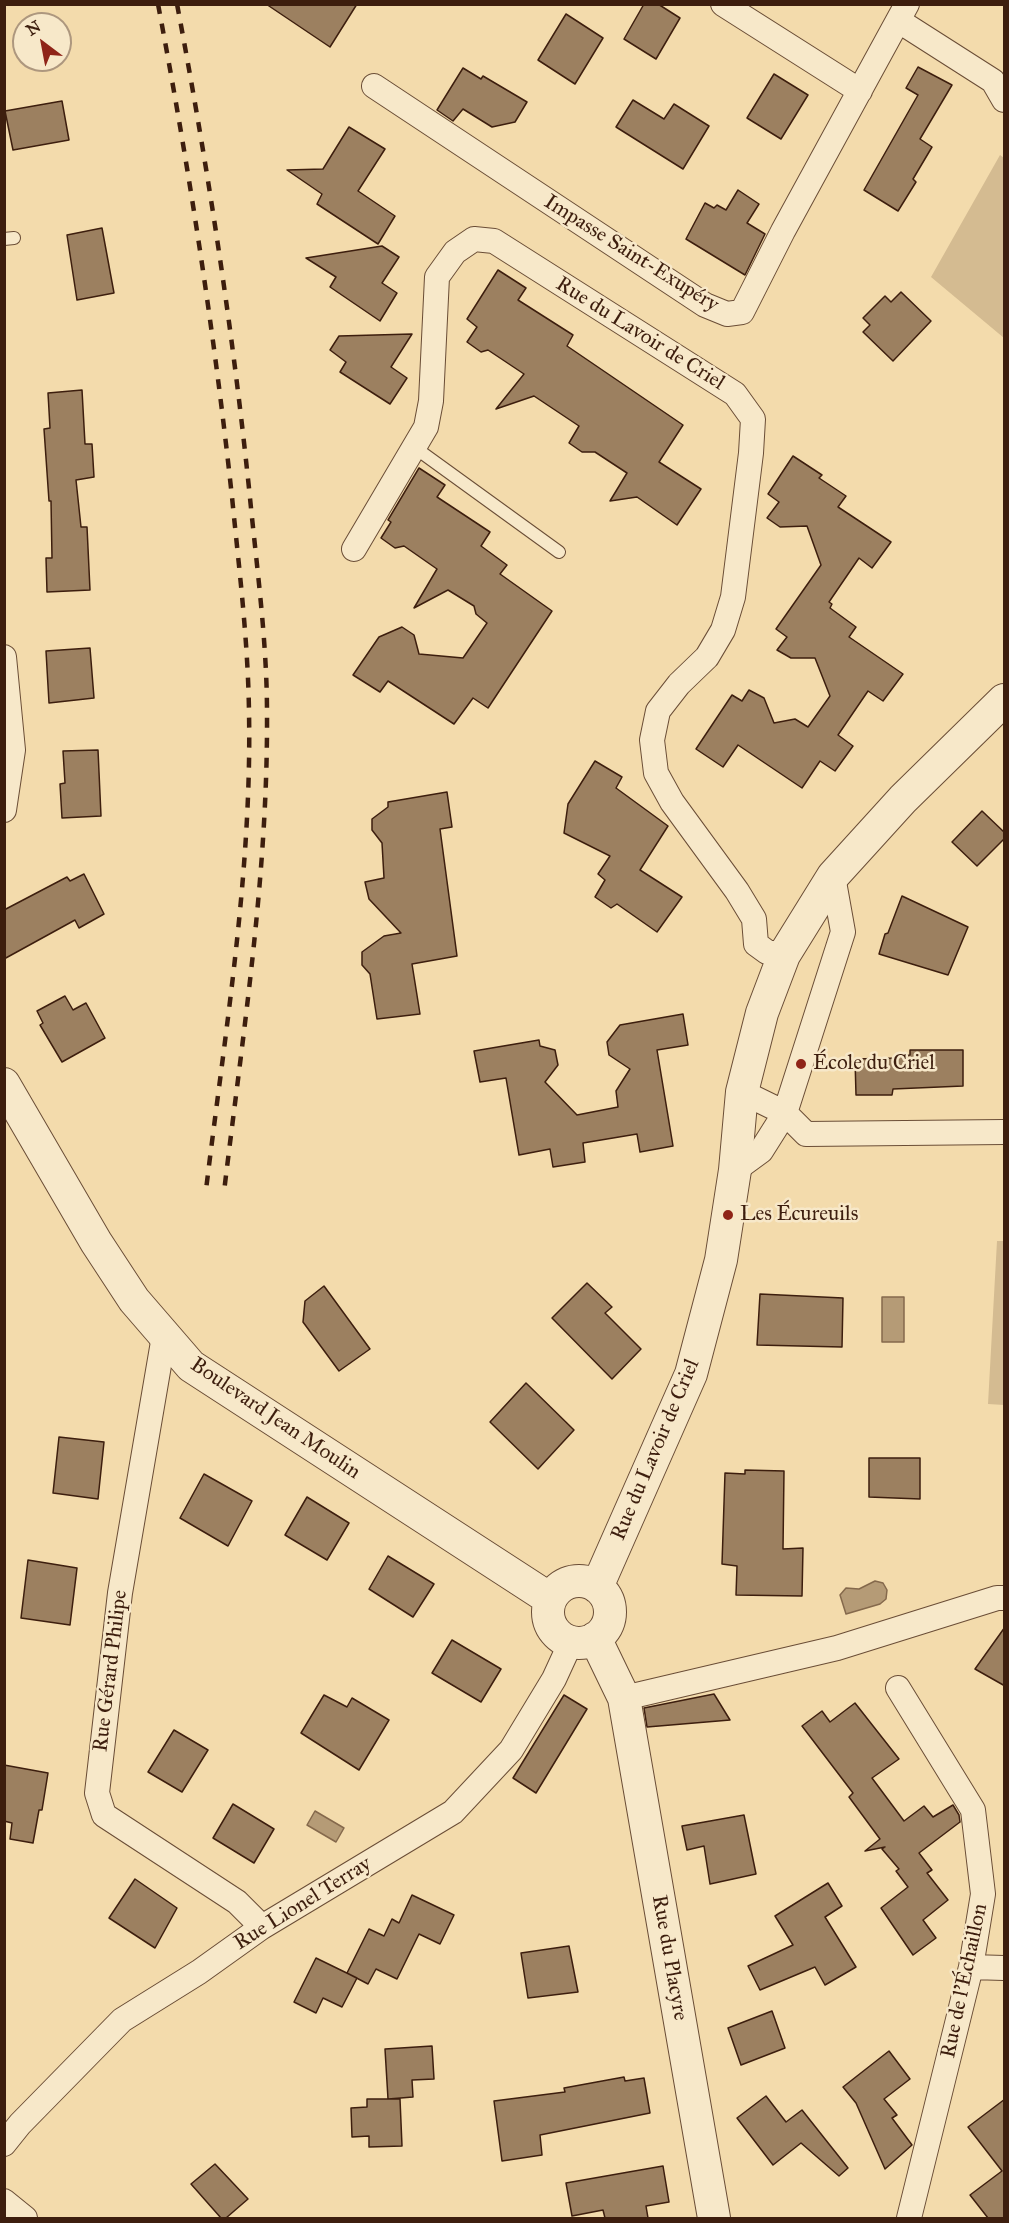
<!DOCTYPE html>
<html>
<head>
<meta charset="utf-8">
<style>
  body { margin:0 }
  #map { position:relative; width:1009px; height:2223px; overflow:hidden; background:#f3dbac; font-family:"IM FELL Great Primer",serif }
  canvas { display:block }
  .frame { position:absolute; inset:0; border:6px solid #3d1e0e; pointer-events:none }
  .north { position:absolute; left:12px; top:12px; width:60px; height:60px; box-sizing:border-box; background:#f7e8c9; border:2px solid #ad977e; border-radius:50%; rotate:328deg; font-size:16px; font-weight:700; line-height:24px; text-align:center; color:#3d1e0e }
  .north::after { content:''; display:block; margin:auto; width:21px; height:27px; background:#8f2418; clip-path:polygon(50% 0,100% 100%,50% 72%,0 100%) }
</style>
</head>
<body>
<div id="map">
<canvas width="1009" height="2223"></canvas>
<div class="frame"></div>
<div class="north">N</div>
</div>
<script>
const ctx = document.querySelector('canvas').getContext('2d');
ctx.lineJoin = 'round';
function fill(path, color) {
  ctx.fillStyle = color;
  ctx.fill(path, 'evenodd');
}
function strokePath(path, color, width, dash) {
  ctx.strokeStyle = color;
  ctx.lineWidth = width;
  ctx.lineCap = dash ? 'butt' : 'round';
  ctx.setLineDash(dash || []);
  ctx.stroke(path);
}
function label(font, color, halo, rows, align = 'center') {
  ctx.font = font + ' "IM FELL Great Primer",serif';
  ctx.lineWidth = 5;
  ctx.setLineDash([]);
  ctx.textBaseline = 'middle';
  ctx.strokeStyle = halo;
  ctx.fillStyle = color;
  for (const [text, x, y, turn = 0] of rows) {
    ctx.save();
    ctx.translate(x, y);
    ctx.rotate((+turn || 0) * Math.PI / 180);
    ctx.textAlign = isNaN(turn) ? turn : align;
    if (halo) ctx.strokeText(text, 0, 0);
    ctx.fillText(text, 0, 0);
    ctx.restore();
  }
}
fill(new Path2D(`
  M 1000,155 L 1004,158 L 1004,338 L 931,277 Z
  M 997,1241 L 1004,1241 L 1004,1405 L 988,1404 Z`), '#d4bb91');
const water = new Path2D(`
  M 882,1297 L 904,1297 L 904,1342 L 882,1342 Z
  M 875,1581 L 883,1583 L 887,1590 L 886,1599 L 880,1604 L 846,1614 L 840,1595 L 846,1588 L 859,1589 Z
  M 315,1811 L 344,1828 L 336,1842 L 307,1825 Z`);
fill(water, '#b59b76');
strokePath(water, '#85694c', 1.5);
const building = new Path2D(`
  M 266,4 L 357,4 L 330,47 Z
  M 644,4 L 658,4 L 680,18 L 656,59 L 624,39 Z
  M 566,14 L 603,38 L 575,84 L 538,60 Z
  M 918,67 L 952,85 L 920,139 L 932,147 L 913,179 L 916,182 L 898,211 L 864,190 L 918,95 L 906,88 Z
  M 463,68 L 481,79 L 483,76 L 527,102 L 515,122 L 492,127 L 463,109 L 453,121 L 437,110 Z
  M 774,74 L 808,95 L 781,139 L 747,118 Z
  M 633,100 L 664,119 L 674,104 L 709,126 L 683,169 L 616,127 Z
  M 62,101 L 69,140 L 13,150 L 5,111 Z
  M 349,127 L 385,149 L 358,191 L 395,216 L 378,244 L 317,204 L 322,194 L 287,170 L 323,169 Z
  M 738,190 L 759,204 L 747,223 L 765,234 L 745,275 L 686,239 L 705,203 L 714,208 L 717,205 L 726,210 Z
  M 102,228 L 114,293 L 77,300 L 67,235 Z
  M 382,246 L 399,257 L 382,283 L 397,293 L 380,321 L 330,287 L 336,277 L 306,258 Z
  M 498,270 L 526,288 L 518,300 L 573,335 L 567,346 L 683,425 L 659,462 L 701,489 L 677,525 L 637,497 L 610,501 L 627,473 L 595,452 L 582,452 L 569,443 L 579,426 L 534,396 L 496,409 L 524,374 L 488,350 L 481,352 L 467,342 L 477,327 L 467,319 Z
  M 901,292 L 931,321 L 893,361 L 863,332 L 870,325 L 863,318 L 885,296 L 891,302 Z
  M 412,334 L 391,367 L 407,378 L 390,404 L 340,372 L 346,362 L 330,350 L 339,336 Z
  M 82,390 L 85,444 L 92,444 L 94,477 L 76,480 L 81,527 L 87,527 L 90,590 L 47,592 L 46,558 L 52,558 L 51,501 L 49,501 L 44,429 L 50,428 L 48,393 Z
  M 793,456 L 822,475 L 819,478 L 846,496 L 838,507 L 891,542 L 872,568 L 859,558 L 829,602 L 832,604 L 830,608 L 856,627 L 849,637 L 903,674 L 883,701 L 868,691 L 838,735 L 853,746 L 835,771 L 820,761 L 802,788 L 738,745 L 723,767 L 696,749 L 732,695 L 742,701 L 749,690 L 764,698 L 774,723 L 795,719 L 808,727 L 830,696 L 815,658 L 791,658 L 777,650 L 787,637 L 776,629 L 821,565 L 807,526 L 780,527 L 767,518 L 779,502 L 768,494 Z
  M 419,468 L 445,485 L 437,497 L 490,532 L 481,546 L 507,565 L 500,574 L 552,611 L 488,708 L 473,698 L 454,724 L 388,681 L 380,692 L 353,675 L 379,637 L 402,627 L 414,635 L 419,654 L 463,658 L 487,623 L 476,614 L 474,606 L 448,590 L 414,608 L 437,569 L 404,546 L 395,548 L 381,538 L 391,522 L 388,520 Z
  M 90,648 L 94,698 L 49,703 L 46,651 Z
  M 98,750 L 101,816 L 62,818 L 60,784 L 65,783 L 63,751 Z
  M 595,761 L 622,777 L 616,788 L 668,826 L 640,870 L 682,897 L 657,932 L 617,904 L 611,908 L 595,897 L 605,880 L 598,874 L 610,856 L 564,833 L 568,804 Z
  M 447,792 L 452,827 L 440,829 L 457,956 L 412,964 L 420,1014 L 377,1019 L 370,974 L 362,965 L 362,952 L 384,936 L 401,933 L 369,899 L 365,882 L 384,878 L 382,843 L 372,830 L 372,819 L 388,807 L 388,802 Z
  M 982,811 L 1005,833 L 1005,838 L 977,866 L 952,842 Z
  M 84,874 L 104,914 L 79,928 L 75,920 L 4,959 L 4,910 L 67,877 L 70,881 Z
  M 902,896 L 968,927 L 948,975 L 879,954 L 885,934 L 888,933 Z
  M 65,996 L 73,1010 L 86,1003 L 105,1038 L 62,1062 L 40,1025 L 43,1023 L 37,1011 Z
  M 683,1014 L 688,1045 L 657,1050 L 673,1146 L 640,1152 L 637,1134 L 583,1143 L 585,1162 L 553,1167 L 550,1149 L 519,1155 L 506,1078 L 480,1082 L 474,1051 L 539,1040 L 540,1046 L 555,1050 L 558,1065 L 545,1082 L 577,1115 L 618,1107 L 616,1091 L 630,1069 L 609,1055 L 607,1042 L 620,1025 Z
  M 910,1050 L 963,1050 L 963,1086 L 893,1089 L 892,1095 L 856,1095 L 855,1059 L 895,1058 L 895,1056 L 910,1055 Z
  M 587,1283 L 612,1307 L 605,1313 L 641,1349 L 612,1379 L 552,1318 Z
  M 324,1286 L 370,1349 L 339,1371 L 303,1322 L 305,1301 Z
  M 760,1294 L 843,1298 L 842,1347 L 757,1345 Z
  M 526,1383 L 574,1430 L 538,1469 L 490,1422 Z
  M 59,1437 L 104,1442 L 98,1499 L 53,1493 Z
  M 869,1458 L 920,1458 L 920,1499 L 869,1497 Z
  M 745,1470 L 784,1471 L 783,1549 L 803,1548 L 802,1596 L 736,1595 L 737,1566 L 722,1564 L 725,1473 L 745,1474 Z
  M 204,1474 L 252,1501 L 228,1546 L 180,1518 Z
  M 307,1497 L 349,1523 L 327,1560 L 285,1535 Z
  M 388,1556 L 434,1584 L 413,1617 L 369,1589 Z
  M 28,1560 L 77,1568 L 70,1625 L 21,1618 Z
  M 1005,1627 L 1005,1686 L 975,1669 Z
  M 452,1640 L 501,1669 L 481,1702 L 432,1673 Z
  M 714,1694 L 730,1720 L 647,1727 L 644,1708 Z
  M 324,1695 L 347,1707 L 352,1698 L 389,1720 L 359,1770 L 301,1733 Z
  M 564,1695 L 587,1709 L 536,1793 L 513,1778 Z
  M 855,1703 L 899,1759 L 872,1778 L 904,1821 L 924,1806 L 933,1817 L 953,1805 L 959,1815 L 960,1822 L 919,1853 L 932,1870 L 927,1873 L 948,1900 L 923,1920 L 936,1938 L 913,1955 L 881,1908 L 908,1887 L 896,1871 L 899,1869 L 882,1849 L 885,1847 L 865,1851 L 880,1839 L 849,1797 L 853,1793 L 802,1726 L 822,1711 L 830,1722 Z
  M 174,1730 L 208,1750 L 182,1792 L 148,1772 Z
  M 4,1765 L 48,1773 L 42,1810 L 39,1810 L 33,1843 L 10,1839 L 12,1823 L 4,1821 Z
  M 233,1804 L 274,1829 L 254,1863 L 213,1838 Z
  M 744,1815 L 756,1874 L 710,1884 L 704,1846 L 687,1850 L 682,1826 Z
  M 135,1879 L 177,1908 L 155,1948 L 109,1918 Z
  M 828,1883 L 842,1906 L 825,1917 L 856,1967 L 825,1985 L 815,1967 L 760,1990 L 748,1966 L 793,1945 L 775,1916 Z
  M 412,1895 L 454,1915 L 440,1944 L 419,1934 L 397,1979 L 376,1969 L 368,1984 L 347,1973 L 369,1929 L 384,1936 L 392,1919 L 399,1923 Z
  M 569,1946 L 578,1992 L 528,1998 L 521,1953 Z
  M 316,1958 L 357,1978 L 342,2007 L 323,1998 L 316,2013 L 294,2002 Z
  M 772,2011 L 785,2048 L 741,2065 L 728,2028 Z
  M 432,2046 L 434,2079 L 412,2080 L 413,2097 L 388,2099 L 385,2049 Z
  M 889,2051 L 910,2079 L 884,2099 L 897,2115 L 892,2118 L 912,2145 L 885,2169 L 856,2103 L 843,2087 Z
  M 624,2077 L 625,2081 L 644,2078 L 650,2113 L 540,2135 L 542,2155 L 502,2161 L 494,2101 L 565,2092 L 564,2088 Z
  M 766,2096 L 786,2122 L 802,2110 L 848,2168 L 839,2176 L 801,2143 L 773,2165 L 737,2118 Z
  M 367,2099 L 400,2099 L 402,2146 L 369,2147 L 369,2136 L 352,2137 L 351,2108 L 367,2107 Z
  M 1005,2099 L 1005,2218 L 988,2218 L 970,2195 L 1002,2171 L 968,2127 Z
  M 215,2164 L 248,2199 L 226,2218 L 221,2218 L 191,2184 Z
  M 663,2166 L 669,2202 L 646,2206 L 648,2218 L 605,2218 L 603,2210 L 572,2216 L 566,2183 Z`);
fill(building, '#9c8060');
strokePath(building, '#3d1e0e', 1.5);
const service = new Path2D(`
  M 4,239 L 14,238
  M 414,447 L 559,552`);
const minor = new Path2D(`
  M 723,4 L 860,91
  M 899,21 L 993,81 L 1004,100
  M 374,86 L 705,305 L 727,314 L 742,312 L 783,231 L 907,4
  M 354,549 L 426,427 L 431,401 L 437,277 L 455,252 L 474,239 L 494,241 L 735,394 L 753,419 L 751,453 L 733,597 L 723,630 L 707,657 L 679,684 L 658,711 L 652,740 L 656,773 L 672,802 L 737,891 L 754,919 L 756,944 L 767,952 L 784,955
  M 4,657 L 13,750 L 4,810
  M 742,1092 L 785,1113 L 806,1134 L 1004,1132
  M 735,1170 L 761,1151 L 785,1113 L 843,932 L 833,876
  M 164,1336 L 120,1593 L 97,1793 L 104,1815 L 237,1902 L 262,1927
  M 898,1688 L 973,1810 L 983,1894 L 971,1967 L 909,2218
  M 624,1698 L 837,1648 L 997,1598 L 1004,1598
  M 971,1967 L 1004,1968
  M 4,2144 L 20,2124 L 122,2020 L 199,1972 L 262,1927 L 453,1812 L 511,1750 L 554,1679 L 571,1642
  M 4,2201 L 25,2218`);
const tertiary = new Path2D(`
  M 4,1084 L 96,1242 L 134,1300 L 191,1366 L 550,1599
  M548 1612a31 31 0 1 1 62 0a31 31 0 1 1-62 0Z
  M 597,1587 L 691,1374 L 721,1260 L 735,1170 L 742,1092 L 762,1013 L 784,955 L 833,876 L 903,799 L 1004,700
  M 595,1638 L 624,1698 L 714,2218`);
strokePath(service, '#6a4d36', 14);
strokePath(minor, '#6a4d36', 26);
strokePath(tertiary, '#6a4d36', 34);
strokePath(service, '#f7e8c9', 12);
strokePath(minor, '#f7e8c9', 24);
strokePath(tertiary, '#f7e8c9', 32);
strokePath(new Path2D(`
  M 158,4 C 189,168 214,331 232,497 C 239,568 248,640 249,712 C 252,872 225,1032 206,1190
  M 177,4 C 208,168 233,332 250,498 C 257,569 267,642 267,713 C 268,874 243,1033 224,1192`), '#3d1e0e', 4.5, [10, 10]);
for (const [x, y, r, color] of [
  [801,1064,6,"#8f2418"],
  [728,1215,6,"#8f2418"]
]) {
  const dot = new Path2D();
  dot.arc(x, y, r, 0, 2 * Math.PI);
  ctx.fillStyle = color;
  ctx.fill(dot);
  strokePath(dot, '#f7e8c9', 2);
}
label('21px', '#3d1e0e', '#f7e8c9', [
  ["Impasse Saint-Exupéry",631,254,32],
  ["Rue du Lavoir de Criel",640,334,32],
  ["Boulevard Jean Moulin",275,1419,34],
  ["Rue du Lavoir de Criel",656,1450,-67],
  ["Rue Gérard Philipe",111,1671,-83],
  ["Rue Lionel Terray",303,1904,-32],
  ["Rue du Placyre",669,1958,80],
  ["Rue de l'Échaillon",965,1981,-78]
]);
label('21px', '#3d1e0e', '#f7e8c9', [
  ["École du Criel",813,1064],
  ["Les Écureuils",740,1215]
], 'left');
</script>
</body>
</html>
